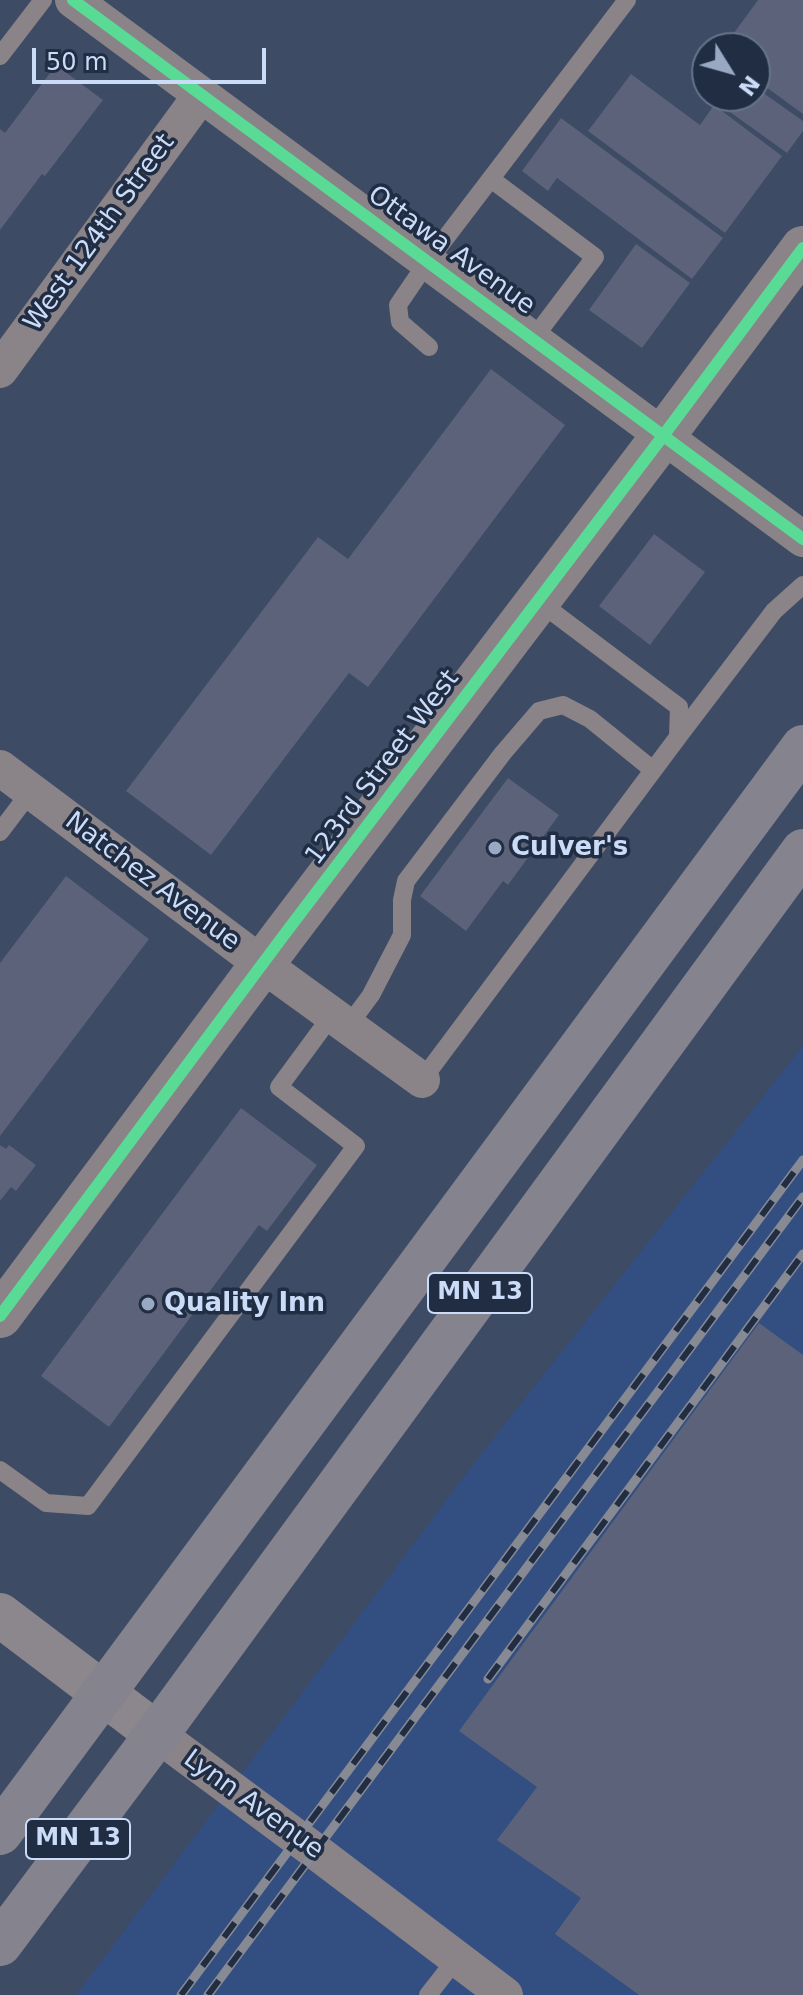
<!DOCTYPE html>
<html>
<head>
<meta charset="utf-8">
<style>
  body { margin:0 }
  #map { position:relative; width:803px; height:1995px; overflow:hidden; background:#3d4b64; font-family:"DejaVu Sans",sans-serif }
  canvas { display:block }
  .north { position:absolute; left:691px; top:32px; width:80px; height:80px; box-sizing:border-box; background:#212d43; border:2px solid #65738b; border-radius:50%; rotate:127deg; font-size:22px; font-weight:700; line-height:32px; text-align:center; color:#cbdcf8 }
  .north::after { content:''; display:block; margin:auto; width:28px; height:36px; background:#99a9c4; clip-path:polygon(50% 0,100% 100%,50% 72%,0 100%) }
  .scale { position:absolute; left:32px; top:48px; width:234px; height:36px; box-sizing:border-box; border:4px solid #cbdcf8; border-top:0; padding-left:10px; font-size:24px; line-height:28px; white-space:nowrap; color:#cbdcf8; -webkit-text-stroke:6px #212d43; paint-order:stroke }
</style>
</head>
<body>
<div id="map">
<canvas width="803" height="1995"></canvas>
<div class="north">N</div>
<div class="scale">50 m</div>
</div>
<script>
const ctx = document.querySelector('canvas').getContext('2d');
ctx.lineJoin = 'round';
function fill(path, color) {
  ctx.fillStyle = color;
  ctx.fill(path, 'evenodd');
}
function strokePath(path, color, width, dash) {
  ctx.strokeStyle = color;
  ctx.lineWidth = width;
  ctx.lineCap = dash ? 'butt' : 'round';
  ctx.setLineDash(dash || []);
  ctx.stroke(path);
}
function label(font, color, halo, rows, align = 'center') {
  ctx.font = font + ' "DejaVu Sans",sans-serif';
  ctx.lineWidth = 7;
  ctx.setLineDash([]);
  ctx.textBaseline = 'middle';
  ctx.strokeStyle = halo;
  ctx.fillStyle = color;
  for (const [text, x, y, turn = 0] of rows) {
    ctx.save();
    ctx.translate(x, y);
    ctx.rotate((+turn || 0) * Math.PI / 180);
    ctx.textAlign = isNaN(turn) ? turn : align;
    if (halo) ctx.strokeText(text, 0, 0);
    ctx.fillText(text, 0, 0);
    ctx.restore();
  }
}
fill(new Path2D(`
  M 803,1046 L 803,1995 L 76,1995 L 474,1463 Z`), '#334f81');
fill(new Path2D(`
  M 758,0 L 803,0 L 803,114 L 755,79 L 755,48 L 723,48 Z
  M 56,65 L 103,100 L 45,176 L 42,174 L 0,230 L 0,129 L 5,133 Z
  M 631,74 L 700,125 L 714,105 L 782,156 L 725,233 L 588,131 Z
  M 755,87 L 803,121 L 803,131 L 787,153 L 730,112 L 741,96 L 755,96 Z
  M 561,118 L 723,238 L 692,279 L 557,178 L 548,191 L 522,171 Z
  M 636,244 L 690,283 L 642,348 L 589,310 Z
  M 491,369 L 565,425 L 368,687 L 349,673 L 211,855 L 126,791 L 318,537 L 348,559 Z
  M 654,534 L 705,572 L 650,645 L 599,606 Z
  M 508,778 L 559,815 L 508,885 L 503,881 L 466,931 L 420,896 Z
  M 66,876 L 149,939 L 0,1136 L 0,963 Z
  M 241,1108 L 317,1165 L 267,1231 L 259,1225 L 109,1427 L 41,1376 Z
  M 0,1145 L 6,1149 L 9,1145 L 36,1165 L 16,1191 L 11,1187 L 0,1201 Z
  M 759,1323 L 803,1355 L 803,1995 L 639,1995 L 555,1934 L 581,1898 L 497,1840 L 537,1787 L 459,1731 Z`), '#5b6279');
strokePath(new Path2D(`
  M 0,56 L 43,0
  M 491,179 L 595,257 L 533,339
  M 429,347 L 400,322 L 398,305 L 428,261 L 627,0
  M 678,737 L 774,611 L 803,585
  M 0,832 L 31,791
  M 348,1026 L 371,995 L 402,935 L 402,900 L 406,881 L 503,753 L 539,711 L 563,705 L 590,719 L 653,770
  M 422,1080 L 678,737 L 679,707 L 538,601
  M 0,1470 L 46,1503 L 88,1506 L 356,1146 L 279,1087 L 332,1015
  M 428,1995 L 457,1958`), '#8a8387', 18);
strokePath(new Path2D(`
  M 73,0 L 803,539
  M 0,370 L 201,95
  M 0,768 L 262,964 L 422,1080
  M 157,1734 L 315,1851 L 505,1995`), '#8a8387', 36);
strokePath(new Path2D(`
  M 0,1316 L 284,935 L 663,436 L 803,248`), '#8a8387', 44);
strokePath(new Path2D(`
  M 0,1615 L 157,1734`), '#8c868d', 44);
strokePath(new Path2D(`
  M 0,1833 L 803,747
  M 0,1944 L 157,1734 L 803,851`), '#84838e', 44);
const rail = new Path2D(`
  M 488,1679 L 803,1254
  M 181,1995 L 803,1160
  M 208,1995 L 803,1197`);
strokePath(rail, '#888a93', 9);
strokePath(rail, '#212d43', 6, [18]);
strokePath(new Path2D(`
  M 73,0 L 803,539
  M 0,1316 L 284,935 L 663,436 L 803,248`), '#5adb95', 12);
for (const [x, y, r, color] of [
  [495,848,8,"#99a9c4"],
  [148,1304,8,"#99a9c4"]
]) {
  const dot = new Path2D();
  dot.arc(x, y, r, 0, 2 * Math.PI);
  ctx.fillStyle = color;
  ctx.fill(dot);
  strokePath(dot, '#212d43', 3);
}
for (const [x, y, w] of [
  [480,1293,104],
  [78,1839,104]
]) {
  const box = new Path2D();
  box.roundRect(x - w / 2, y - 20, w, 40, 6);
  ctx.fillStyle = '#212d43';
  ctx.fill(box);
  strokePath(box, '#cbdcf8', 2);
}
label('bold 24px', '#cbdcf8', null, [
  ["MN 13",480,1293],
  ["MN 13",78,1839]
]);
label('26px', '#cbdcf8', '#212d43', [
  ["West 124th Street",100,233,-54],
  ["Ottawa Avenue",451,251,36],
  ["123rd Street West",383,768,-53],
  ["Natchez Avenue",152,882,37],
  ["Lynn Avenue",253,1805,36]
]);
label('bold 26px', '#cbdcf8', '#212d43', [
  ["Culver's",511,848],
  ["Quality Inn",164,1304]
], 'left');
</script>
</body>
</html>
